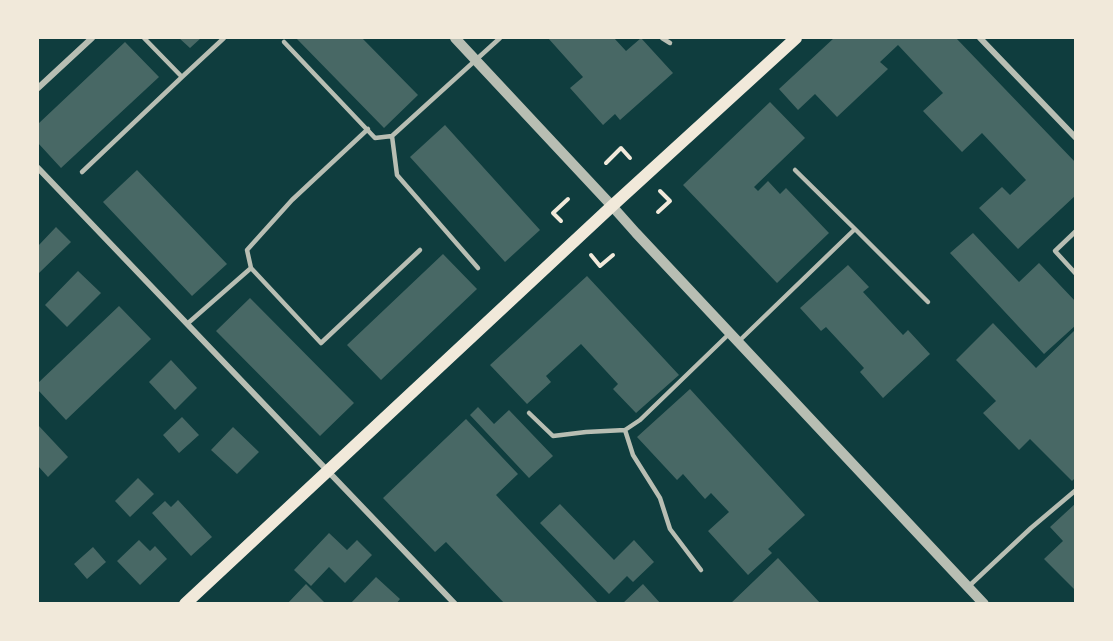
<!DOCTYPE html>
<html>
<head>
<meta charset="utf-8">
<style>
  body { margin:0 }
  #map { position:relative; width:1113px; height:641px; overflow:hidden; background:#0f3d3e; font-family:"Open Sans",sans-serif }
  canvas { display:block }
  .frame { position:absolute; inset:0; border:39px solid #f1e9da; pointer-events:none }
</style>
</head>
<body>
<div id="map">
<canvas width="1113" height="641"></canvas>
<div class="frame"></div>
</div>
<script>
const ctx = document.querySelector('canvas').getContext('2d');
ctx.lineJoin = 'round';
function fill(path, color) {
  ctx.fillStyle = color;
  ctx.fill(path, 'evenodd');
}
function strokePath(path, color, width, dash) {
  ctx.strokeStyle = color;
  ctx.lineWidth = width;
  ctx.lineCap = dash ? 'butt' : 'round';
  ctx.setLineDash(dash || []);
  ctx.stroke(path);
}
fill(new Path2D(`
  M 179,38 L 201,38 L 190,48 Z
  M 296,38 L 362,38 L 418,95 L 384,128 Z
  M 548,38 L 614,38 L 626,51 L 641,38 L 673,73 L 620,120 L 615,114 L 603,125 L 570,88 L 583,77 Z
  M 834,38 L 956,38 L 1076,163 L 1076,195 L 1018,249 L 979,208 L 1002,187 L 1010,195 L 1026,180 L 982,133 L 962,152 L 923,111 L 943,93 L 898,45 L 880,62 L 888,69 L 837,117 L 815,94 L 798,110 L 779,89 Z
  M 125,42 L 159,77 L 61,168 L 38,143 L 38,124 Z
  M 770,102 L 805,138 L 754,187 L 758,191 L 768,181 L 780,194 L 786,188 L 829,233 L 777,283 L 683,185 Z
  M 445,125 L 540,230 L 505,262 L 410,157 Z
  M 137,170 L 227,264 L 192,296 L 103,202 Z
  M 56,227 L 71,242 L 38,274 L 38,246 Z
  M 973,233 L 1019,282 L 1039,263 L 1076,302 L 1076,325 L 1044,354 L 950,253 Z
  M 443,254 L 477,289 L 381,380 L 347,345 Z
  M 848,265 L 869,287 L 863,292 L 903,335 L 908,330 L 930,354 L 883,398 L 860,372 L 864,368 L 826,327 L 821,331 L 800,308 Z
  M 78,271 L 101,293 L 67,327 L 45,305 Z
  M 587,276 L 679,375 L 636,413 L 613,389 L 618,384 L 581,344 L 546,376 L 551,382 L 527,404 L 490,365 Z
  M 250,298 L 354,403 L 320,436 L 216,331 Z
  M 119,306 L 151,339 L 66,420 L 38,390 L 38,383 Z
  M 993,323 L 1036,368 L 1076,329 L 1076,477 L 1072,481 L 1030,439 L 1019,450 L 983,413 L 996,401 L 956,360 Z
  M 171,360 L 197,388 L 175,410 L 149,382 Z
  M 690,389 L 805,515 L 768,549 L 772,553 L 748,575 L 708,531 L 729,512 L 711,493 L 705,499 L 683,474 L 677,480 L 637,437 Z
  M 478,407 L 494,424 L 509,410 L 553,456 L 529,478 L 470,415 Z
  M 182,417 L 199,435 L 179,453 L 163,435 Z
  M 466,419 L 518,474 L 496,495 L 599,604 L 505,604 L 446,542 L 435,552 L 383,498 Z
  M 38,425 L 68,457 L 48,477 L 38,466 Z
  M 233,427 L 259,452 L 237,474 L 211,450 Z
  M 138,478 L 154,494 L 130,517 L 115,501 Z
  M 178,500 L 212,537 L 191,556 L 152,513 L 165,501 L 171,507 Z
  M 1076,503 L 1076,591 L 1044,559 L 1063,541 L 1050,527 Z
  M 560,504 L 614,560 L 634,540 L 654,562 L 633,582 L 627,576 L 609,594 L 540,523 Z
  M 329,533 L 347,550 L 357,540 L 372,555 L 345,583 L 329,567 L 311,586 L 294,570 Z
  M 139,540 L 150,551 L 155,546 L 167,559 L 140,585 L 117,561 Z
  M 93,547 L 106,562 L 87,579 L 74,564 Z
  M 778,558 L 821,604 L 730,604 Z
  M 376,577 L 400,599 L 396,604 L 350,604 Z
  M 306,584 L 324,602 L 322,604 L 287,604 Z
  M 643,584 L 661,604 L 622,604 Z`), '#486865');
strokePath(new Path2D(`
  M 606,163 L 621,148 L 630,158
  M 658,212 L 670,201 L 660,191
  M 561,221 L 553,213 L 568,199
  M 591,255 L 600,266 L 613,255`), '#f1e9da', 4);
strokePath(new Path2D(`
  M 144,38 L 182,77 L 224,38
  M 662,38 L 670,43
  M 284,42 L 375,138 L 392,136 L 500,38
  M 392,136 L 397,175 L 478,268
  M 795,170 L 855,229
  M 82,172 L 182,77
  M 1076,231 L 1055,251 L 1076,274
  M 251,268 L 321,343 L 420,250
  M 187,324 L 251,268 L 247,250 L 292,200 L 368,129
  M 738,342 L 855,229 L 928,302
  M 529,413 L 553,436 L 586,432 L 625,430 L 640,420 L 730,333
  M 625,430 L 633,455 L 660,498 L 670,529 L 701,570
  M 968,587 L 1031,528 L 1076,490`), '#b8beb3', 4.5);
strokePath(new Path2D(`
  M 980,38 L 1076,138
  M 38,88 L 92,38
  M 38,168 L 455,604`), '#b8beb3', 6);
strokePath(new Path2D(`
  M 455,38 L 612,206 L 636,233 L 984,604`), '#b8beb3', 10);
strokePath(new Path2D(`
  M 185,604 L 612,206 L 796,38`), '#f1e9da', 12);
</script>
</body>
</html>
